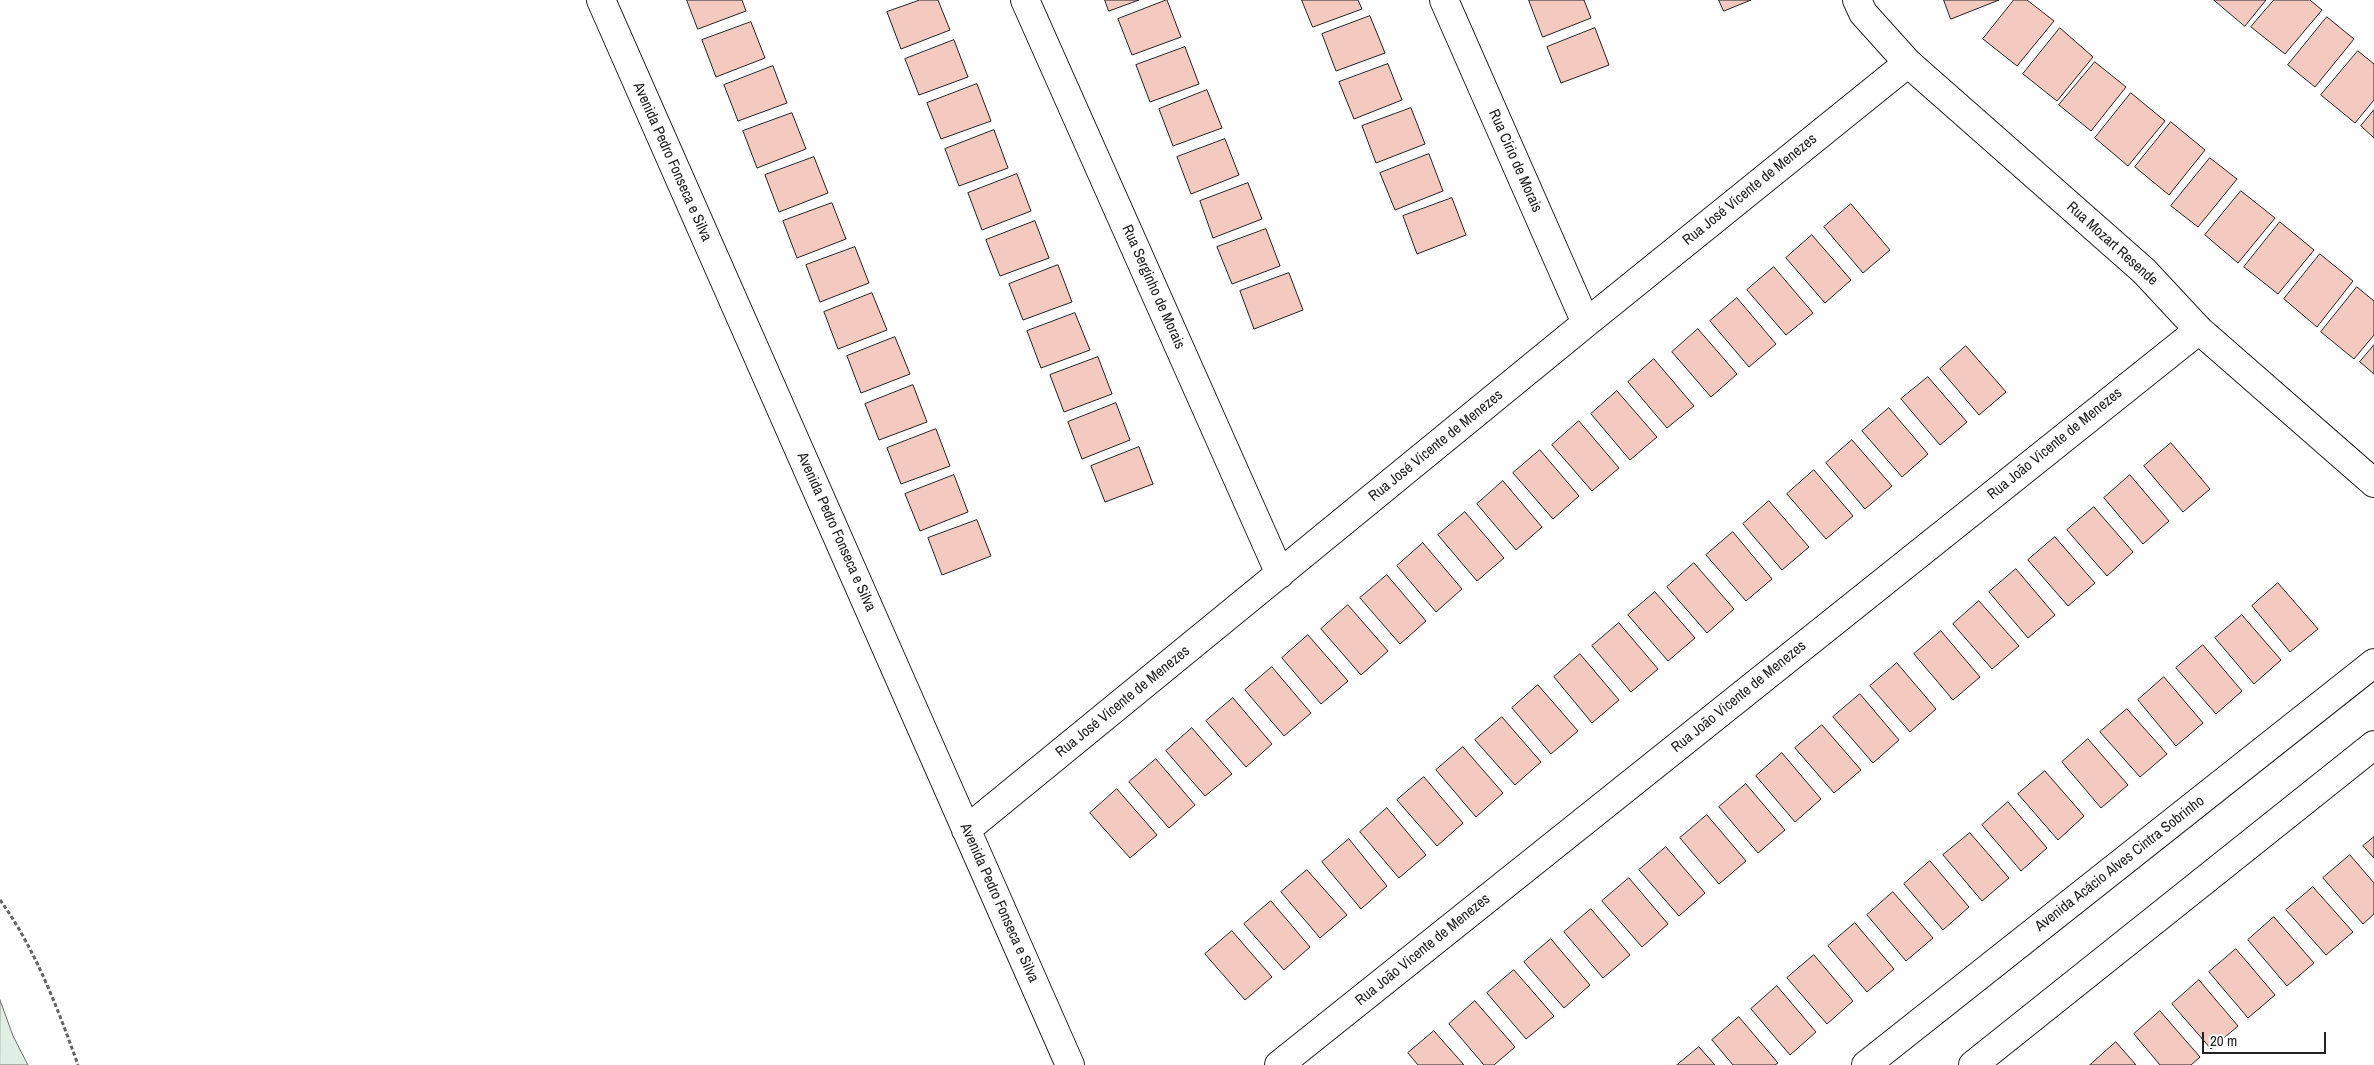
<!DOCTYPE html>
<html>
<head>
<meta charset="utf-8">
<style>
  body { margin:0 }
  #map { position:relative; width:2374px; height:1065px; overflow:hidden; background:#fff; font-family:"Archivo Narrow",sans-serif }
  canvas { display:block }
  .scale { position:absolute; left:2202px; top:1032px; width:124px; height:22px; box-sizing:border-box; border:2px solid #222; border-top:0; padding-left:6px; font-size:15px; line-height:18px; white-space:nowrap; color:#222; -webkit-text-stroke:4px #fff; paint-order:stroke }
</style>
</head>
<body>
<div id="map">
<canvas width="2374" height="1065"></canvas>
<div class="scale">20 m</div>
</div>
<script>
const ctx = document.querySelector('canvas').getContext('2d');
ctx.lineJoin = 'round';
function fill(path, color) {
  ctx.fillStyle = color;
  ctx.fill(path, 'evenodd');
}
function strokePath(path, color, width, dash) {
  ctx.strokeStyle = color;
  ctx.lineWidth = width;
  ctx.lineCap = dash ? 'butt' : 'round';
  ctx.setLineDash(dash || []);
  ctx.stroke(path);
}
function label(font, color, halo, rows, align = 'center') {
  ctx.font = font + ' "Archivo Narrow",sans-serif';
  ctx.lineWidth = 4;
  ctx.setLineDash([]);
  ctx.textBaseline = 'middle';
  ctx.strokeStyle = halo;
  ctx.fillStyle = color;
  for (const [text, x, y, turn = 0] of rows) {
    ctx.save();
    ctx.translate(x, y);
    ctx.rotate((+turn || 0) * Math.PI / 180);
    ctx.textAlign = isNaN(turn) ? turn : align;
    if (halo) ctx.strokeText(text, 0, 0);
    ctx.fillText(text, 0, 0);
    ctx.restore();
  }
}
const green = new Path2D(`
  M 0,1000 L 13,1036 L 28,1065 L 0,1065 Z`);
fill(green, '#e0efe3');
strokePath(green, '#6f6f6f', 1);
const building = new Path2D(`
  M 687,0 L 742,0 L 746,11 L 698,29 Z
  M 920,0 L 938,0 L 950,30 L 901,49 L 887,12 Z
  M 1105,0 L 1139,0 L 1109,11 Z
  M 1167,0 L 1181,37 L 1132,55 L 1118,19 Z
  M 1302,0 L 1358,0 L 1362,9 L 1313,27 Z
  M 1529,0 L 1584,0 L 1591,18 L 1543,37 Z
  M 1719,0 L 1751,0 L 1724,11 Z
  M 1944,0 L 1999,0 L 1951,19 Z
  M 2014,0 L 2027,0 L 2054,21 L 2017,66 L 1983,39 Z
  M 2214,0 L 2266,0 L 2245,26 Z
  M 2274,0 L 2310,0 L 2322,10 L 2285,54 L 2251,27 Z
  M 1370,16 L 1385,53 L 1336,71 L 1322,34 Z
  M 2327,17 L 2354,39 L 2315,87 L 2288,65 Z
  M 751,22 L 765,58 L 716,77 L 702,40 Z
  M 1595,28 L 1609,65 L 1561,83 L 1547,47 Z
  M 2060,28 L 2093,57 L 2057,101 L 2023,74 Z
  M 954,40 L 968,77 L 919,95 L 905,59 Z
  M 1185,47 L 1199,84 L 1150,102 L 1136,65 Z
  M 2358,51 L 2374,64 L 2374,100 L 2355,123 L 2321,95 Z
  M 2095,62 L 2126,87 L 2091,131 L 2059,105 Z
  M 1388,64 L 1402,100 L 1354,119 L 1339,82 Z
  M 773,66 L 787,103 L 738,121 L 724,85 Z
  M 977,84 L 991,121 L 941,139 L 927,103 Z
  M 1207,90 L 1222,128 L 1173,146 L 1159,109 Z
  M 2131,93 L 2165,121 L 2128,166 L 2095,138 Z
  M 1411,108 L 1425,144 L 1376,163 L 1362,126 Z
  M 2374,110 L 2374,138 L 2361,126 Z
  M 792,113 L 806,149 L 757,168 L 743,131 Z
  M 2171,122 L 2205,150 L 2169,195 L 2135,167 Z
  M 994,130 L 1008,168 L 959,186 L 945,149 Z
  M 1225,139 L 1239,175 L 1191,194 L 1177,157 Z
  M 1429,154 L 1443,191 L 1395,210 L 1380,173 Z
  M 814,157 L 828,193 L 779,212 L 765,175 Z
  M 2210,158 L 2237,179 L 2198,227 L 2171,206 Z
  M 1017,174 L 1031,211 L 982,230 L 968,193 Z
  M 1248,183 L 1262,219 L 1213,238 L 1200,201 Z
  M 2241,191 L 2275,218 L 2238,263 L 2205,235 Z
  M 1452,198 L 1466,235 L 1417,254 L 1403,216 Z
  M 832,203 L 846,239 L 797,258 L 783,221 Z
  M 1851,204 L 1890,250 L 1863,273 L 1824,227 Z
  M 1035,221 L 1049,258 L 1000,276 L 986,240 Z
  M 2280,222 L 2314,250 L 2278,294 L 2244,267 Z
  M 1266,229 L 1280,266 L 1232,284 L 1217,247 Z
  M 1812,235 L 1851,280 L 1825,303 L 1786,258 Z
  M 855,247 L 869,283 L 820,302 L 806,265 Z
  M 2320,254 L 2353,281 L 2317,327 L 2284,299 Z
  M 1058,265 L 1072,302 L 1023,320 L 1009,284 Z
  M 1774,267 L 1813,313 L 1786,335 L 1747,290 Z
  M 1289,273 L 1303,310 L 1254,329 L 1240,291 Z
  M 2357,287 L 2374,301 L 2374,335 L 2354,359 L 2321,332 Z
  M 872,293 L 887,330 L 838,349 L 824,312 Z
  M 1737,298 L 1776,344 L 1749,367 L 1710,321 Z
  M 1075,313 L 1090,350 L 1041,368 L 1027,331 Z
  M 1698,329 L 1737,374 L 1711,397 L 1672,352 Z
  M 895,337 L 910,374 L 861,393 L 847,356 Z
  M 2374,345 L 2374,374 L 2360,362 Z
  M 1966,346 L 2006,392 L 1979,415 L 1940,369 Z
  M 1098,357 L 1112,394 L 1064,412 L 1050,375 Z
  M 1654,359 L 1694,406 L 1667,428 L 1628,382 Z
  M 1928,377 L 1967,422 L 1940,445 L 1901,399 Z
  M 913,385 L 927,422 L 879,440 L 865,404 Z
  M 1617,391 L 1657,437 L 1630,460 L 1591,414 Z
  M 1116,403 L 1130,440 L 1082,459 L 1068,422 Z
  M 1889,408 L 1928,454 L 1902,477 L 1862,431 Z
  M 1579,421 L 1619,468 L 1592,491 L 1552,445 Z
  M 936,429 L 950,466 L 901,484 L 887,448 Z
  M 1852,440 L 1892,486 L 1865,509 L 1826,463 Z
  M 2171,443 L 2210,489 L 2183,512 L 2144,466 Z
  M 1139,447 L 1153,484 L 1105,502 L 1091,466 Z
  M 1540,450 L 1579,496 L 1553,519 L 1513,473 Z
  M 1814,470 L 1853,516 L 1826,539 L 1787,494 Z
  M 954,475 L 968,512 L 920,531 L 905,494 Z
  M 2130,475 L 2169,521 L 2143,544 L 2104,498 Z
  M 1503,481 L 1542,527 L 1516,550 L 1477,504 Z
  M 1769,501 L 1809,547 L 1782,570 L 1743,524 Z
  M 2094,507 L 2133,552 L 2107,576 L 2067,530 Z
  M 1465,512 L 1504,558 L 1477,581 L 1438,535 Z
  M 977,520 L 991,556 L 942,575 L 928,538 Z
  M 1733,532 L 1772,579 L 1746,601 L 1706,555 Z
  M 2055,537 L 2095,583 L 2068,606 L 2028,560 Z
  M 1423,543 L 1462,589 L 1436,612 L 1397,566 Z
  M 1694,563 L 1734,609 L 1707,633 L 1667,587 Z
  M 2016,569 L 2055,615 L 2028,638 L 1989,592 Z
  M 1387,575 L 1426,621 L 1400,644 L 1360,598 Z
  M 2278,583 L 2318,629 L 2290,652 L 2252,606 Z
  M 1655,592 L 1695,638 L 1668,661 L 1628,615 Z
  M 1979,601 L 2019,646 L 1992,669 L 1953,624 Z
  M 1348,605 L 1388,651 L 1361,675 L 1321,629 Z
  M 2242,615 L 2281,660 L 2254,684 L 2215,638 Z
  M 1619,623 L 1658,669 L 1631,692 L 1592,646 Z
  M 1941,631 L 1980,677 L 1953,700 L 1914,654 Z
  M 1308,635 L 1348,681 L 1321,704 L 1282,658 Z
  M 2203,645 L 2242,691 L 2216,714 L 2176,668 Z
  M 1580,654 L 1619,700 L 1592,723 L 1554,677 Z
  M 1897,663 L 1936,709 L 1910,732 L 1870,686 Z
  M 1272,667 L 1311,713 L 1284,736 L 1245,690 Z
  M 2164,677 L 2203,723 L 2176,746 L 2138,700 Z
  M 1538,685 L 1578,731 L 1551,754 L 1512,708 Z
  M 1860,694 L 1899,740 L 1873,763 L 1833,717 Z
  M 1233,698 L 1272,744 L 1246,767 L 1206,721 Z
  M 2127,709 L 2167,754 L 2140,777 L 2100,732 Z
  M 1502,717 L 1541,762 L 1515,785 L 1475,740 Z
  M 1822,725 L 1861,770 L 1834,793 L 1795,748 Z
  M 1192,728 L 1232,774 L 1205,796 L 1166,751 Z
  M 2088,739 L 2128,785 L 2101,808 L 2062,762 Z
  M 1463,747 L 1503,793 L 1476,817 L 1436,770 Z
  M 1782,753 L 1821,799 L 1795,822 L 1756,776 Z
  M 1156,759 L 1195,805 L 1169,828 L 1129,782 Z
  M 2045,771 L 2084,816 L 2058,840 L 2018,794 Z
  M 1424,777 L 1463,823 L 1437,846 L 1397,800 Z
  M 1746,784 L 1785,830 L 1758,853 L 1719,807 Z
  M 1117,789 L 1157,835 L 1130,858 L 1090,813 Z
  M 2008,802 L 2047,848 L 2021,871 L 1982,825 Z
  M 1387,808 L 1426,855 L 1399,878 L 1360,832 Z
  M 1707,815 L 1746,861 L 1719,884 L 1680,838 Z
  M 1970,833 L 2009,878 L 1982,901 L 1943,855 Z
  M 2374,837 L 2374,858 L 2363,846 Z
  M 1349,839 L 1387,886 L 1361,909 L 1322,862 Z
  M 1666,847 L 1705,893 L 1679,916 L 1639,870 Z
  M 2350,855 L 2374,883 L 2374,914 L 2363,924 L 2323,878 Z
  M 1930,861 L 1969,907 L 1943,930 L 1904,884 Z
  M 1307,870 L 1347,915 L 1320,938 L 1281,892 Z
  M 1629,878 L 1668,924 L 1642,947 L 1602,901 Z
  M 2313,887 L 2353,932 L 2326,955 L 2286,910 Z
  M 1893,892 L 1933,938 L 1906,961 L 1867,915 Z
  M 1271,901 L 1310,947 L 1284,970 L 1244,924 Z
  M 1591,909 L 1630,955 L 1603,978 L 1564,932 Z
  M 2274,917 L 2314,963 L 2287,986 L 2248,940 Z
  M 1855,923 L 1894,969 L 1867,992 L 1828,946 Z
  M 1232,931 L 1272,977 L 1245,1000 L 1205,954 Z
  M 1551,939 L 1590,985 L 1564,1008 L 1524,962 Z
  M 2236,949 L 2275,995 L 2248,1018 L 2209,972 Z
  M 1814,955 L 1853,1001 L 1827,1024 L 1787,978 Z
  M 1514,970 L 1554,1016 L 1526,1039 L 1487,993 Z
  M 2199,980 L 2238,1026 L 2211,1049 L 2172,1004 Z
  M 1777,986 L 1816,1032 L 1790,1055 L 1751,1009 Z
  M 1475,1001 L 1515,1047 L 1494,1065 L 1484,1065 L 1449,1024 Z
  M 2160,1011 L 2200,1057 L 2191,1065 L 2160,1065 L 2134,1034 Z
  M 1739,1017 L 1778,1063 L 1775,1065 L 1733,1065 L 1712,1040 Z
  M 1434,1031 L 1464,1065 L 1418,1065 L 1408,1053 Z
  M 2116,1042 L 2136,1065 L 2090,1065 Z
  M 1699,1047 L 1715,1065 L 1677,1065 Z`);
fill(building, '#f3c9c0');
strokePath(building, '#222', 1);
const minor = new Path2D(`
  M 601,0 L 1070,1065
  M 1025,0 L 1280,574
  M 1444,0 L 1586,323
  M 1857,0 L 1863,13 L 1908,63 L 2144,271 L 2199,330 L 2374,483
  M 966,830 L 1586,323 L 1908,63
  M 1279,1065 L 2199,330
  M 1866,1065 L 2374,663
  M 1973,1065 L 2374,745`);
strokePath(minor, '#222', 30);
strokePath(new Path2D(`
  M 0,900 C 35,948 58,1009 78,1065`), '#646464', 3, [4, 2.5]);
strokePath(minor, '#fff', 28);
label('15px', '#222', '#fff', [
  ["Rua Círio de Morais",1515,161,66],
  ["Avenida Pedro Fonseca e Silva",672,162,66],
  ["Rua José Vicente de Menezes",1750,190,-39],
  ["Rua Mozart Resende",2112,244,42],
  ["Rua Serginho de Morais",1153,287,66],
  ["Rua João Vicente de Menezes",2055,444,-39],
  ["Rua José Vicente de Menezes",1436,446,-39],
  ["Avenida Pedro Fonseca e Silva",836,532,66],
  ["Rua João Vicente de Menezes",1739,697,-39],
  ["Rua José Vicente de Menezes",1123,702,-39],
  ["Avenida Acácio Alves Cintra Sobrinho",2120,864,-38],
  ["Avenida Pedro Fonseca e Silva",999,903,66],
  ["Rua João Vicente de Menezes",1423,950,-39]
]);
</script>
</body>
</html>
